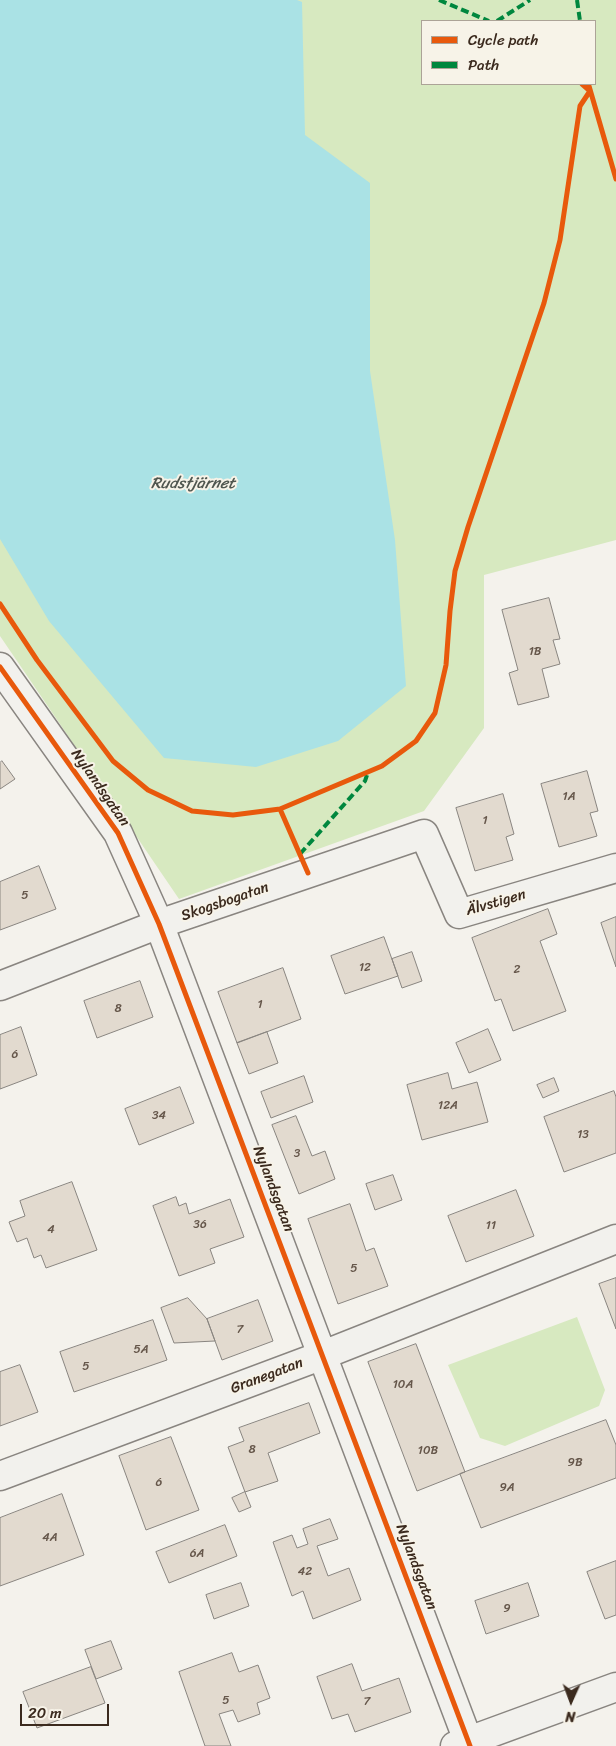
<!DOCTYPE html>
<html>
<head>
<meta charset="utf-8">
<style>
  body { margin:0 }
  #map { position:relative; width:616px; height:1746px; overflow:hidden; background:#f4f2ec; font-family:Sriracha,sans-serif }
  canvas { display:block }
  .legend { position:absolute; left:421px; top:20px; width:175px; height:65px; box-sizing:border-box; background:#f7f3e8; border:1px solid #aca397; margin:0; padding:6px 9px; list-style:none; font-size:15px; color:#3b2a1e }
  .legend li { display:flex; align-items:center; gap:10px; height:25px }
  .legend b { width:25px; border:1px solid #aca397 }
  .north { position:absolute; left:546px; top:1676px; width:50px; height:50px; -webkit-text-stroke:4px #f7f3e8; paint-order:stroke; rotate:182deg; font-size:14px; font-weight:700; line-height:20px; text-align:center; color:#3b2a1e }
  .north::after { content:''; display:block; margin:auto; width:18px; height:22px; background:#3b2a1e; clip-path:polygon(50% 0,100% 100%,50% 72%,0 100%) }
  .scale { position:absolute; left:20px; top:1704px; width:89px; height:22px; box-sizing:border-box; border:2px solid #3b2a1e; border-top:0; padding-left:6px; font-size:15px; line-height:18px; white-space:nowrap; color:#3b2a1e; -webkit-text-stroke:4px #f7f3e8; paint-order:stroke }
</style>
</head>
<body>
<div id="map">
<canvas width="616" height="1746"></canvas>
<ul class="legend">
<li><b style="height:6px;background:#e8590c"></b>Cycle path</li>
<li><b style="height:6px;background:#00873e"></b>Path</li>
</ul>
<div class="north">N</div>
<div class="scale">20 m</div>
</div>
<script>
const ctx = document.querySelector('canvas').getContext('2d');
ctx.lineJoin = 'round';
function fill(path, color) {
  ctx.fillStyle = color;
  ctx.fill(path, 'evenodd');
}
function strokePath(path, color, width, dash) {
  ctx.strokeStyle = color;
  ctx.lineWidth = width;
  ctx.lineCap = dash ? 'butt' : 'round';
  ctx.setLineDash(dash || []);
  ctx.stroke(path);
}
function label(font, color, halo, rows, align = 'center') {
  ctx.font = font + ' Sriracha,sans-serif';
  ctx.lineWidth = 4;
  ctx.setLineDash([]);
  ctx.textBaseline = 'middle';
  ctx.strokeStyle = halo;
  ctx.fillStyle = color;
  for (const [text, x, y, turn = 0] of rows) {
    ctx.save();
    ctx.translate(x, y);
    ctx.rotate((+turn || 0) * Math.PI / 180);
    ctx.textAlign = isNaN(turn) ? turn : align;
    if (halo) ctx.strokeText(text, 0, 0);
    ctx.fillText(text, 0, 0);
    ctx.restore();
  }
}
fill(new Path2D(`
  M 0,0 L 616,0 L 616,540 L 484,575 L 484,728 L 424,811 L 179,899 L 0,636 ZM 422,21 L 595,21 L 595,84 L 422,84 Z
  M 577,1317 L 605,1390 L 599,1406 L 505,1446 L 480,1438 L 448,1365 Z`), '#d7e9c0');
fill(new Path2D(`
  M 0,0 L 297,0 L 302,2 L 305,135 L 370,183 L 370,371 L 395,540 L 406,686 L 338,741 L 256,767 L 164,758 L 49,621 L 0,539 Z`), '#aae2e5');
const building = new Path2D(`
  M 549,598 L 560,639 L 553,640 L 560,664 L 542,669 L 549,697 L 518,705 L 509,673 L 518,670 L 502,610 Z
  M 2,761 L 15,779 L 0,789 L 0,763 Z
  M 587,771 L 598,811 L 590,813 L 597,836 L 559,847 L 541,784 Z
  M 503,794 L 514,834 L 506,837 L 513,860 L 475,871 L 456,808 Z
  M 39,866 L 56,909 L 0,930 L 0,882 Z
  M 548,909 L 557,934 L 540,941 L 566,1011 L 513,1031 L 501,999 L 495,1001 L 472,938 Z
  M 616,917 L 616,967 L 601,923 Z
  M 384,937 L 398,976 L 345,994 L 331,956 Z
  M 412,952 L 422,981 L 402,988 L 392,959 Z
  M 283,968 L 301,1019 L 237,1043 L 218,992 Z
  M 140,981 L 153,1017 L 97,1038 L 84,1001 Z
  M 21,1027 L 37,1075 L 0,1089 L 0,1035 Z
  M 488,1029 L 501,1060 L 469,1073 L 456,1043 Z
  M 267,1032 L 278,1063 L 249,1074 L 237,1043 Z
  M 448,1073 L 452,1089 L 477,1082 L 488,1122 L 422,1140 L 407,1085 Z
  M 304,1076 L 313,1102 L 271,1118 L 261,1092 Z
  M 554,1078 L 559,1091 L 543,1098 L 537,1085 Z
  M 180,1087 L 194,1123 L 139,1145 L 125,1109 Z
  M 614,1091 L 616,1097 L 616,1153 L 564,1172 L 544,1117 Z
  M 296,1116 L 312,1156 L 325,1151 L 335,1179 L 299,1194 L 272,1125 Z
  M 393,1175 L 402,1200 L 375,1210 L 366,1184 Z
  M 72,1182 L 97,1250 L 46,1268 L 41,1255 L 34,1258 L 27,1238 L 17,1242 L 9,1222 L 25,1216 L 20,1201 Z
  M 516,1190 L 534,1236 L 466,1262 L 448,1216 Z
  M 176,1197 L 179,1206 L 186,1203 L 189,1214 L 230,1199 L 244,1237 L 210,1249 L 215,1263 L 179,1276 L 153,1206 Z
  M 350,1204 L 366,1251 L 374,1248 L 388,1286 L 338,1304 L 308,1219 Z
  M 616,1278 L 616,1329 L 599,1284 Z
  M 188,1298 L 207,1319 L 215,1341 L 174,1343 L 161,1308 Z
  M 258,1300 L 273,1341 L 222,1360 L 207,1319 Z
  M 153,1320 L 167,1360 L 74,1392 L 60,1352 Z
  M 416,1344 L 465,1472 L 417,1491 L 368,1362 Z
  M 20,1365 L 38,1412 L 0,1426 L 0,1372 Z
  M 309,1403 L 320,1433 L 268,1453 L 278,1481 L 245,1492 L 228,1447 L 244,1441 L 239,1428 Z
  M 606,1420 L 616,1445 L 616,1478 L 481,1528 L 460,1474 Z
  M 171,1437 L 199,1510 L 146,1530 L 119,1456 Z
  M 245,1492 L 251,1507 L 239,1512 L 232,1498 Z
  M 62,1494 L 84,1555 L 0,1586 L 0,1518 Z
  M 330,1519 L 338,1539 L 317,1546 L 328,1576 L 349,1568 L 361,1600 L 313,1619 L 303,1591 L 292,1596 L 273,1542 L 292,1535 L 297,1548 L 308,1544 L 303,1529 Z
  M 225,1525 L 237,1556 L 169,1583 L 156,1552 Z
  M 616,1561 L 616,1615 L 605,1619 L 587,1572 Z
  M 241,1583 L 249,1606 L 214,1619 L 206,1595 Z
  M 528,1583 L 539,1616 L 486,1634 L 475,1601 Z
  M 111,1641 L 122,1669 L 96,1679 L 85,1650 Z
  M 232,1653 L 239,1672 L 258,1665 L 270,1698 L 257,1703 L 260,1714 L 238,1722 L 233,1710 L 219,1714 L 231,1746 L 205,1746 L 179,1672 Z
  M 352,1664 L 362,1691 L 399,1678 L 411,1712 L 355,1732 L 348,1714 L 332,1719 L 317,1677 Z
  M 91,1667 L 105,1703 L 37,1728 L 23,1692 Z`);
fill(building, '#e2dacf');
strokePath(building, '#898580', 1);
const minor = new Path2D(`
  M 0,667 L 118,833 L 159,924 L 470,1746
  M 0,986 L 159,924 L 424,834 L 459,914 L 616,868
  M 0,1476 L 323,1355 L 616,1239
  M 455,1746 L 616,1687`);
strokePath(minor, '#898580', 31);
strokePath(minor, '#f2f1ed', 28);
strokePath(new Path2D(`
  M 439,0 L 489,21
  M 577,0 L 580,21
  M 497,21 L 530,0
  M 300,854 L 365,781 L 368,772`), '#00873e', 4, [8, 4]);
strokePath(new Path2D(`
  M 589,86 L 616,179
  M 0,604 L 37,660 L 113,761 L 148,790 L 192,811 L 233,815 L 280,809 L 382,766 L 416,741 L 435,713 L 446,665 L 450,611 L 455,571 L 468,527 L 544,303 L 560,240 L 580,106 L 590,91 L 582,84
  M 0,667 L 118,833 L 159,924 L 470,1746
  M 280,809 L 308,873`), '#e8590c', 5);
label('12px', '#65564a', null, [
  ["1B",535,652],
  ["1A",569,797],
  ["1",485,821],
  ["5",25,896],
  ["12",365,968],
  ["2",517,970],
  ["1",260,1005],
  ["8",118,1009],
  ["6",15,1055],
  ["12A",448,1106],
  ["34",159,1116],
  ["13",583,1135],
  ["3",297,1154],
  ["36",200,1225],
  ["11",491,1226],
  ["4",51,1230],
  ["5",354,1269],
  ["7",240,1330],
  ["5A",141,1350],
  ["5",86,1367],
  ["10A",403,1385],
  ["8",252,1450],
  ["10B",428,1451],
  ["9B",575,1463],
  ["6",159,1483],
  ["9A",507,1488],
  ["4A",50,1538],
  ["6A",197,1554],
  ["42",305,1572],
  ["9",507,1609],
  ["5",226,1701],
  ["7",367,1702]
]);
label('15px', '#3b2a1e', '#f7f3e8', [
  ["Nylandsgatan",100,788,55],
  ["Skogsbogatan",225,902,-19],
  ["Älvstigen",496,903,-16],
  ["Nylandsgatan",273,1189,69],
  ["Granegatan",267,1376,-21],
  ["Nylandsgatan",416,1567,69]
]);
label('italic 16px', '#4f564f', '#f7f3e8', [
  ["Rudstjärnet",193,484]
]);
</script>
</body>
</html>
